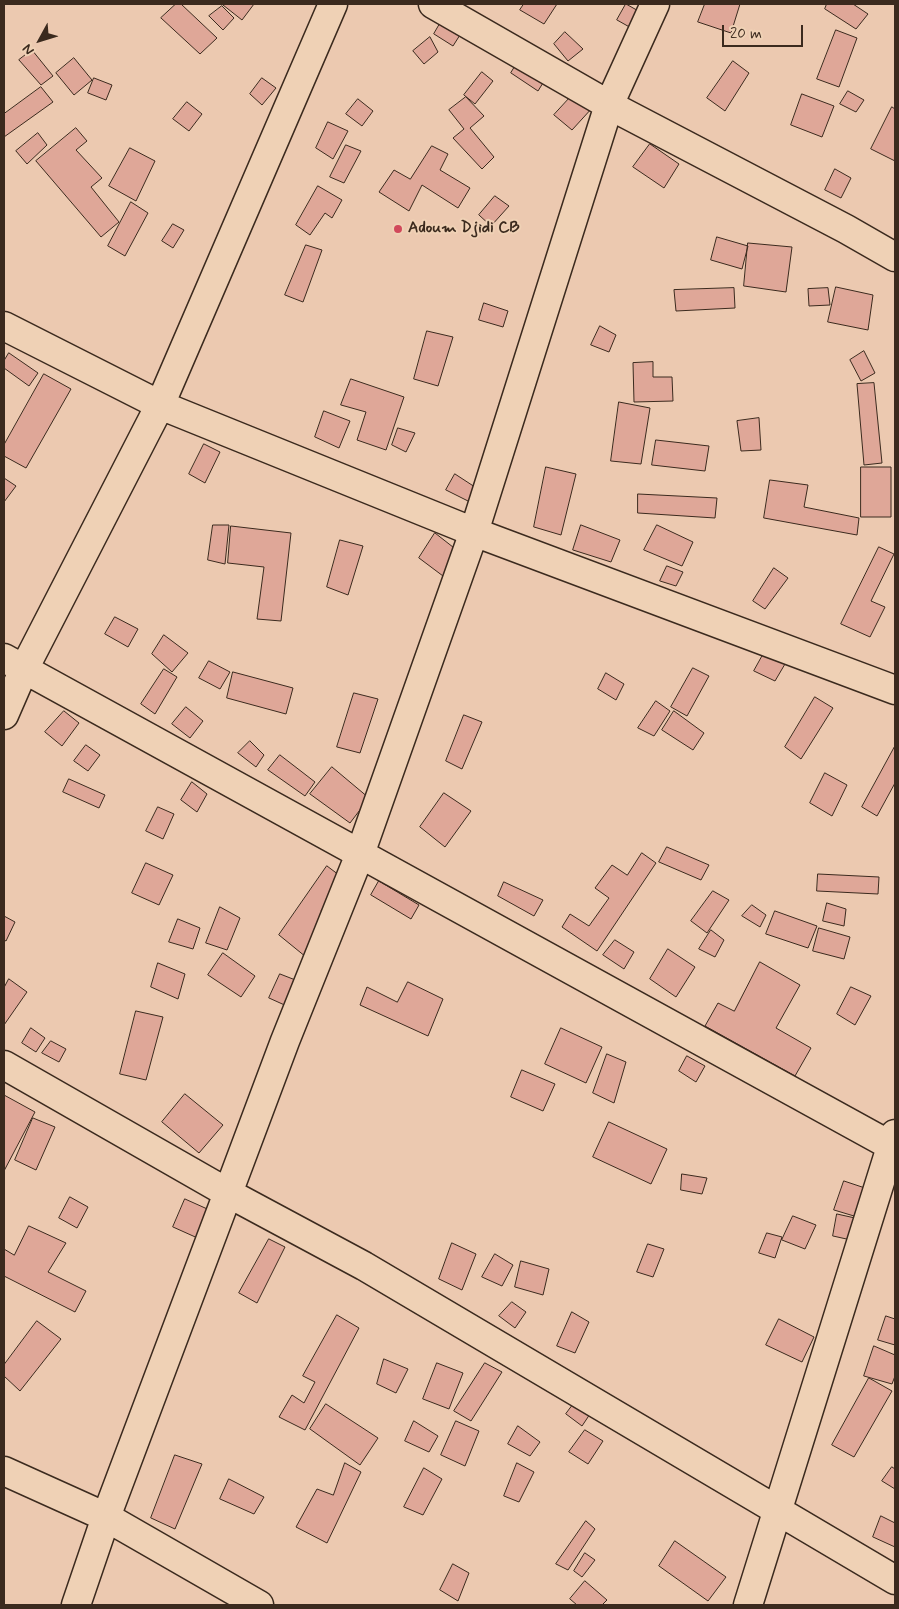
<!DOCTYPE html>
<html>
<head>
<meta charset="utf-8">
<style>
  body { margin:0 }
  #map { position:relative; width:899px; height:1609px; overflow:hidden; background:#ecc9b0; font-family:Mynerve,sans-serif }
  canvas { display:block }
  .frame { position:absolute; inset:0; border:5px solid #3b2a1e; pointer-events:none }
  .north { position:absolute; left:15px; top:15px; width:50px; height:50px; -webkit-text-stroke:4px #efd1b5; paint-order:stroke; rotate:231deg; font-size:14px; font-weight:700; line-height:20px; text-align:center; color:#3b2a1e }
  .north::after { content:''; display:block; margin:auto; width:18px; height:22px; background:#3b2a1e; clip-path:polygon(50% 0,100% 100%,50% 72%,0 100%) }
  .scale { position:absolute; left:722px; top:25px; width:81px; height:22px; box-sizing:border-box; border:2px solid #3b2a1e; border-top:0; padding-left:6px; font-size:15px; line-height:18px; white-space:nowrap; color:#3b2a1e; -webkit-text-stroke:4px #efd1b5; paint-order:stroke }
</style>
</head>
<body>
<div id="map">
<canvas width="899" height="1609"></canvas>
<div class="frame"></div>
<div class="north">N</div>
<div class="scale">20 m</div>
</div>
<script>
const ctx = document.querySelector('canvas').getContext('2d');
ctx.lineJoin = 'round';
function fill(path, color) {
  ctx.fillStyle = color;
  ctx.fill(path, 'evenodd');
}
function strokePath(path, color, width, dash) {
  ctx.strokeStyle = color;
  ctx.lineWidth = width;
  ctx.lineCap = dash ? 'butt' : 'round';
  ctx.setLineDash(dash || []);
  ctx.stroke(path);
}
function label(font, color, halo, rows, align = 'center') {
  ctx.font = font + ' Mynerve,sans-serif';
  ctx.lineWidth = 4;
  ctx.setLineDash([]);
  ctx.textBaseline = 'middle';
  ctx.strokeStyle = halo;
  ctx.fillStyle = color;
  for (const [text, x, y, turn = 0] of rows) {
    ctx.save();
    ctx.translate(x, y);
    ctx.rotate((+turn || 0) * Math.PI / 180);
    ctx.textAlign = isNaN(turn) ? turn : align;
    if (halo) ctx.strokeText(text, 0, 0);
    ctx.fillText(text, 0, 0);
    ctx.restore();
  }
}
const building = new Path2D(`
  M 176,4 L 181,4 L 217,38 L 200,54 L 161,18 Z
  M 224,4 L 254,4 L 242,20 L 223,5 Z
  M 524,4 L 557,4 L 544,24 L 520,10 Z
  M 626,4 L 642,13 L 633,29 L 617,20 Z
  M 705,4 L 740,4 L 731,33 L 698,22 Z
  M 827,4 L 853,4 L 868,14 L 856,29 L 825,9 Z
  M 222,6 L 234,18 L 223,30 L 209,16 Z
  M 445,15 L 465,27 L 453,46 L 434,34 Z
  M 836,30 L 857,38 L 839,87 L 817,79 Z
  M 565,32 L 583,49 L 568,61 L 554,44 Z
  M 430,37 L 438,52 L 424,64 L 413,51 Z
  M 32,50 L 53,76 L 41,85 L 19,60 Z
  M 74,58 L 92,80 L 74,95 L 56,73 Z
  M 519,60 L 546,78 L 538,91 L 511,73 Z
  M 733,61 L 749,73 L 725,111 L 707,98 Z
  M 482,72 L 493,81 L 475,104 L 464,95 Z
  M 94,78 L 112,85 L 106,100 L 88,93 Z
  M 262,78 L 276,88 L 262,105 L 250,94 Z
  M 41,87 L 53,102 L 4,137 L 4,114 Z
  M 577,90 L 593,107 L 572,130 L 554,115 Z
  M 848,91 L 864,100 L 856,112 L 840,104 Z
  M 802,94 L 834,106 L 822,137 L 791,125 Z
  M 466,97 L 484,116 L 470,128 L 494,157 L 482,169 L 453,138 L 464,129 L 449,110 Z
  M 358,99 L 373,111 L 362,126 L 346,114 Z
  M 187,102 L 202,114 L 189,131 L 173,119 Z
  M 892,107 L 895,109 L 895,161 L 871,149 Z
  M 328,122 L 348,131 L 333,159 L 316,148 Z
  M 76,128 L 87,141 L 76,150 L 102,178 L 91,187 L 119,222 L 101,237 L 36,161 Z
  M 38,133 L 47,145 L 27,164 L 16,151 Z
  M 650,144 L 679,164 L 664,188 L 633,167 Z
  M 346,145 L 361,151 L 344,183 L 330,177 Z
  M 432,146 L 448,154 L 440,170 L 470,188 L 458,208 L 422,185 L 409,211 L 379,192 L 394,170 L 410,179 Z
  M 130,148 L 155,161 L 136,201 L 109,186 Z
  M 835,169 L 851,178 L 841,198 L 825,190 Z
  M 318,186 L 342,200 L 332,218 L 325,213 L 310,235 L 296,225 Z
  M 495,196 L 509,206 L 491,226 L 479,215 Z
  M 131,202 L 148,213 L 125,256 L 108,246 Z
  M 173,224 L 184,230 L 173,248 L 162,241 Z
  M 717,237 L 748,246 L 742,269 L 711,260 Z
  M 748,243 L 792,247 L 786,292 L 744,286 Z
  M 306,245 L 322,250 L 303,302 L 285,295 Z
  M 836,287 L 873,295 L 868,330 L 828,322 Z
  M 734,288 L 735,308 L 676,311 L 674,290 Z
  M 828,288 L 830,305 L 809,306 L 808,289 Z
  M 484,303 L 508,311 L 503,327 L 479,320 Z
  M 600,326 L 616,335 L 609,352 L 591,345 Z
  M 427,331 L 453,337 L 438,386 L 414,379 Z
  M 864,351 L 875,373 L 861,381 L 850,360 Z
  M 9,353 L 38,373 L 29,386 L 4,368 L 4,361 Z
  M 653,362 L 653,377 L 672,377 L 673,401 L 634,402 L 633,363 Z
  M 44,374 L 71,389 L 26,468 L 4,456 L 4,445 Z
  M 351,379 L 404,397 L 386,450 L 357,440 L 366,412 L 341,405 Z
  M 874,383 L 882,463 L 864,465 L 857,384 Z
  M 619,402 L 650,408 L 641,464 L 611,461 Z
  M 324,411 L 350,421 L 339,448 L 315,437 Z
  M 759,418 L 761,450 L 741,451 L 737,421 Z
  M 398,428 L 415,433 L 406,452 L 392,445 Z
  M 656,440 L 709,446 L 705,471 L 652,465 Z
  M 204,444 L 220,452 L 205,483 L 189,474 Z
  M 546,467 L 576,474 L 561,535 L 534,527 Z
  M 861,467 L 891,467 L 891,517 L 861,517 Z
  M 455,474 L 478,489 L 472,503 L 446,490 Z
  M 4,478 L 16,486 L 4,502 Z
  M 770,480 L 808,485 L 804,507 L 859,518 L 857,535 L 764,518 Z
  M 638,494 L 717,498 L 715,518 L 638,513 Z
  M 213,525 L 229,525 L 225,564 L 208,560 Z
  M 581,525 L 620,540 L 611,562 L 573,550 Z
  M 657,525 L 693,542 L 682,566 L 644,550 Z
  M 231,526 L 291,533 L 281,621 L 257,619 L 264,567 L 228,563 Z
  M 435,533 L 458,551 L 443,576 L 419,558 Z
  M 340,540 L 363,546 L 348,595 L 327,587 Z
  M 879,547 L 894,554 L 871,601 L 885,607 L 870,637 L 841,624 Z
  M 667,566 L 683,572 L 676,586 L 660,581 Z
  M 774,568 L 788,578 L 765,609 L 753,601 Z
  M 115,617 L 138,629 L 128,647 L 105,634 Z
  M 164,635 L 188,653 L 172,672 L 152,654 Z
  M 764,653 L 785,664 L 775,681 L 754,671 Z
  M 209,661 L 230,672 L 220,689 L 199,678 Z
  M 693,668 L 709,676 L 687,716 L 671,707 Z
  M 164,669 L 177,677 L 155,714 L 141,704 Z
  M 233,672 L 293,688 L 286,714 L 227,698 Z
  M 606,673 L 624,684 L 616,700 L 598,689 Z
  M 354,693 L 378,699 L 360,753 L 337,747 Z
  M 815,697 L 833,708 L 801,759 L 785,747 Z
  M 656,701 L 670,711 L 654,736 L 638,728 Z
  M 186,707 L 203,721 L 190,738 L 172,724 Z
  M 64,711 L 79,723 L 62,746 L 45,732 Z
  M 674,711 L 704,733 L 693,750 L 662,730 Z
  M 464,715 L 482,722 L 462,769 L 446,761 Z
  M 250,741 L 264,755 L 256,767 L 238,753 Z
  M 86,745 L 100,755 L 88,771 L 74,761 Z
  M 895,746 L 895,783 L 877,816 L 862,807 Z
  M 280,755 L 315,782 L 305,796 L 268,770 Z
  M 332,767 L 369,798 L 350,823 L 310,794 Z
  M 825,773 L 847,785 L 832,816 L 810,803 Z
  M 69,779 L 105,795 L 99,808 L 63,792 Z
  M 192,782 L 207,794 L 197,812 L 181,800 Z
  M 444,793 L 471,811 L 445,847 L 420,827 Z
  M 158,807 L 174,814 L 163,839 L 146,831 Z
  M 667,847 L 709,865 L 701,880 L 659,862 Z
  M 642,853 L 656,863 L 597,951 L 562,927 L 570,914 L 589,926 L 609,898 L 595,888 L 612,865 L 627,875 Z
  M 146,863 L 173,875 L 159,905 L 132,893 Z
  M 327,866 L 343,878 L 321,911 L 332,918 L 306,957 L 279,935 Z
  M 818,874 L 879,877 L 878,894 L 817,891 Z
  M 379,881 L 419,905 L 411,919 L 371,895 Z
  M 504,882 L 543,900 L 534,916 L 498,896 Z
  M 713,891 L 729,900 L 707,933 L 691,921 Z
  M 827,903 L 846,909 L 844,926 L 823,921 Z
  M 752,905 L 766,915 L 760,927 L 742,916 Z
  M 220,907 L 240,918 L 227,950 L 206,943 Z
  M 775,911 L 817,926 L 808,948 L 766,934 Z
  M 4,916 L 15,922 L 6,941 L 4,940 Z
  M 178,919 L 200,928 L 193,949 L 169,942 Z
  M 819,928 L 850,937 L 844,959 L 813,951 Z
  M 711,930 L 724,940 L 715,957 L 699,949 Z
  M 615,940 L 634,952 L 624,969 L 603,955 Z
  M 668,949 L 695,967 L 676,997 L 650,979 Z
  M 223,953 L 255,976 L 241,997 L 208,975 Z
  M 760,962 L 800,985 L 776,1028 L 811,1048 L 795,1076 L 705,1026 L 718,1003 L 734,1011 Z
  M 158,963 L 185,974 L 178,999 L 151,987 Z
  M 280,974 L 298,981 L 289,1007 L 269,998 Z
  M 9,979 L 27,992 L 4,1025 L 4,988 Z
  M 408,982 L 443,999 L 428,1036 L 360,1005 L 367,987 L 397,1002 Z
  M 851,987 L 871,996 L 855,1025 L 837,1014 Z
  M 136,1011 L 163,1017 L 146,1080 L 120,1074 Z
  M 31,1028 L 45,1038 L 36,1052 L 22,1043 Z
  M 561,1028 L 602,1047 L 586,1083 L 545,1064 Z
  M 51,1041 L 66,1049 L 59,1062 L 42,1053 Z
  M 607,1054 L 626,1062 L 614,1103 L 593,1093 Z
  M 687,1056 L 705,1066 L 696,1082 L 679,1071 Z
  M 522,1070 L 555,1084 L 543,1111 L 511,1097 Z
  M 185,1094 L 223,1125 L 199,1153 L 162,1122 Z
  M 4,1095 L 35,1112 L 4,1171 Z
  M 33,1118 L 55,1127 L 36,1170 L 15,1160 Z
  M 609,1122 L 667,1149 L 651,1184 L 593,1157 Z
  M 682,1174 L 707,1178 L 702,1194 L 681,1190 Z
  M 844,1181 L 865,1188 L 854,1216 L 834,1210 Z
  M 70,1197 L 88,1207 L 77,1228 L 59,1218 Z
  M 185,1199 L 214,1212 L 202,1240 L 173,1227 Z
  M 837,1214 L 864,1220 L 860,1242 L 833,1236 Z
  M 793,1216 L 816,1225 L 805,1249 L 782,1240 Z
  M 29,1226 L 66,1243 L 48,1272 L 86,1291 L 75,1312 L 4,1276 L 4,1249 L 14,1255 Z
  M 767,1233 L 782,1237 L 775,1258 L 759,1253 Z
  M 269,1239 L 285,1247 L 257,1303 L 239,1293 Z
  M 452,1243 L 476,1254 L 462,1290 L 439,1279 Z
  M 648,1244 L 664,1249 L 653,1277 L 637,1272 Z
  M 495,1254 L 513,1265 L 502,1286 L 482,1277 Z
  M 521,1261 L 549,1269 L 543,1295 L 515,1287 Z
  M 512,1302 L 526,1312 L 515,1328 L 499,1316 Z
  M 572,1312 L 589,1322 L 575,1353 L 557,1346 Z
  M 337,1315 L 359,1328 L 305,1430 L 279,1417 L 292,1395 L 304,1403 L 315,1382 L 303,1376 Z
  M 886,1316 L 895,1319 L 895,1345 L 878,1340 Z
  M 779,1319 L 814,1337 L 802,1362 L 766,1345 Z
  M 37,1321 L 61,1339 L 20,1391 L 4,1376 L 4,1365 Z
  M 874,1346 L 895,1355 L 895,1376 L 892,1384 L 864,1376 Z
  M 384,1359 L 408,1369 L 396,1393 L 377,1384 Z
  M 437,1363 L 463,1373 L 449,1409 L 423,1399 Z
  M 485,1363 L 502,1372 L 471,1421 L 454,1411 Z
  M 869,1378 L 892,1391 L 854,1457 L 832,1445 Z
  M 575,1402 L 590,1414 L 582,1426 L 566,1414 Z
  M 326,1404 L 378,1438 L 360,1465 L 310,1429 Z
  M 414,1421 L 438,1436 L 429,1452 L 405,1441 Z
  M 456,1421 L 479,1431 L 465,1466 L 441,1455 Z
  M 518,1426 L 540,1442 L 530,1456 L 508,1444 Z
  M 585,1430 L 603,1441 L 588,1464 L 569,1452 Z
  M 175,1455 L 202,1464 L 175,1529 L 151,1518 Z
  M 345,1463 L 361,1472 L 327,1543 L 296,1527 L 317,1489 L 333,1495 Z
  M 517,1463 L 534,1472 L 519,1502 L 504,1496 Z
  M 892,1467 L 895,1469 L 895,1489 L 882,1481 Z
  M 424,1468 L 442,1479 L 423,1515 L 404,1507 Z
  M 229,1479 L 264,1497 L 254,1514 L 220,1499 Z
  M 881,1516 L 895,1523 L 895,1547 L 873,1537 Z
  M 586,1521 L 595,1529 L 568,1570 L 556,1564 Z
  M 675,1541 L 726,1577 L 708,1601 L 659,1566 Z
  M 585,1553 L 595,1560 L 582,1577 L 574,1571 Z
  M 453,1564 L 469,1573 L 458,1601 L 440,1590 Z
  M 585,1581 L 607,1600 L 602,1605 L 577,1605 L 570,1599 Z`);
fill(building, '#dfa798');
strokePath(building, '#3b2a1e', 1);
const minor = new Path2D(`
  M 433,4 L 609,105 L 846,229 L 895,257
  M 4,326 L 160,405 L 474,532 L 895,690
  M 4,658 L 895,1148
  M 4,715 L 24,669 L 160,405 L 333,4
  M 4,1065 L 228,1193 L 364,1266 L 895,1580
  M 4,1471 L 106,1517 L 259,1605
  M 76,1605 L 106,1517 L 228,1193 L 285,1041 L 360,854 L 474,532 L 609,105 L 655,4
  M 748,1605 L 895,1134`);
strokePath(minor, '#3b2a1e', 31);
strokePath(minor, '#efd1b5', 28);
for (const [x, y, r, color] of [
  [398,229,5,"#d1495b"]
]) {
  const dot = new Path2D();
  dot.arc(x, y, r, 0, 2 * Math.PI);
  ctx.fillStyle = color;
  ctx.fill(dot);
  strokePath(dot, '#efd1b5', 2);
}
label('bold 16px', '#3b2a1e', '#efd1b5', [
  ["Adoum Djidi CB",408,229]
], 'left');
</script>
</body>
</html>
